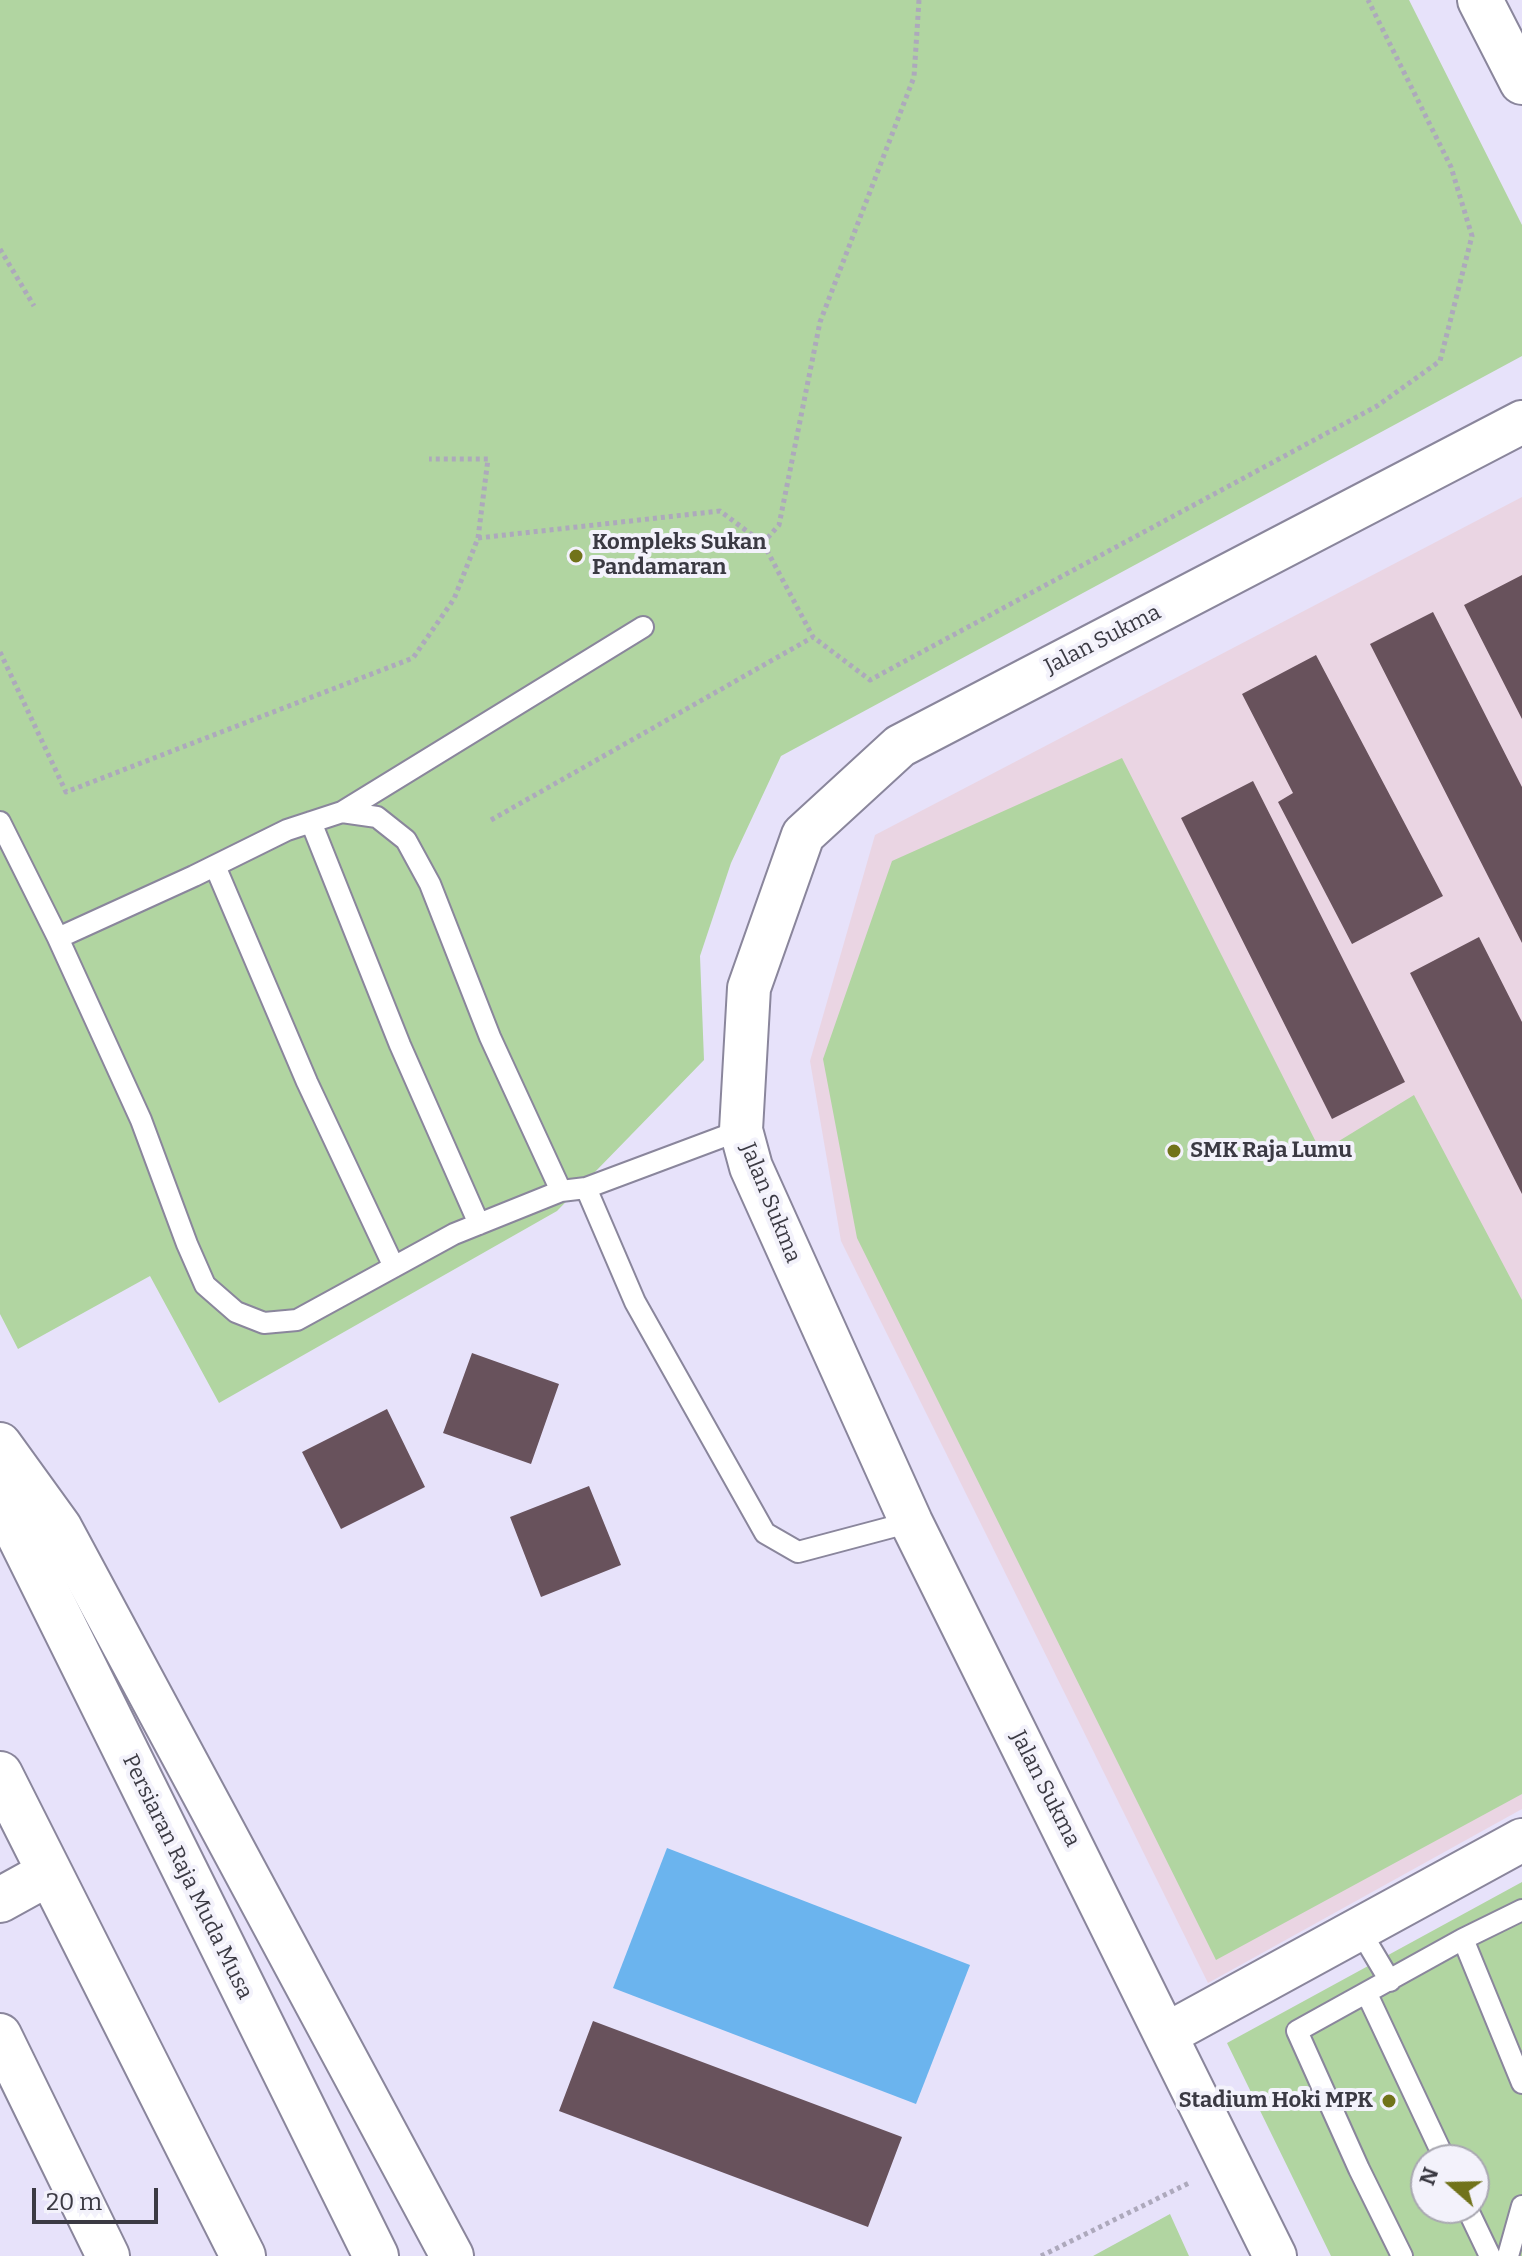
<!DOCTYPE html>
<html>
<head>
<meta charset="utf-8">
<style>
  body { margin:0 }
  #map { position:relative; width:1522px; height:2256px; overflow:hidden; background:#e7e2fa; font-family:Bitter,serif }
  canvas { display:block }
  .north { position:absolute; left:1410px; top:2144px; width:80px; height:80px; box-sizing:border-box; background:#f3f2fb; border:2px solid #a9a8b1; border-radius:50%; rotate:290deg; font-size:22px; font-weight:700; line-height:32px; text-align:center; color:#3b3a43 }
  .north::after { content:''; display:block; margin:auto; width:28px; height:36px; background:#71731a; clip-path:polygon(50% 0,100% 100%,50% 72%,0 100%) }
  .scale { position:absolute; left:32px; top:2188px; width:126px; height:36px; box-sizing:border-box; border:4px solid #3b3a43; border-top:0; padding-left:10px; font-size:24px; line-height:28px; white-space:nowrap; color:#3b3a43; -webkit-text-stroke:6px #f3f2fb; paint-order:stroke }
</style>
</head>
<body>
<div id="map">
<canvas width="1522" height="2256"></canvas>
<div class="north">N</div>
<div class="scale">20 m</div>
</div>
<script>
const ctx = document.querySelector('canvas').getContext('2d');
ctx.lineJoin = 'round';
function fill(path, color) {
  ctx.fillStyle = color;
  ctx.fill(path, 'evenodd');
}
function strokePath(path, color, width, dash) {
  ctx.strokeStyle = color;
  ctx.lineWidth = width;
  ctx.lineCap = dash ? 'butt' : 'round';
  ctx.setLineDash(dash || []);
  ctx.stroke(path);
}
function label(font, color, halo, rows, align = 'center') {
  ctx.font = font + ' Bitter,serif';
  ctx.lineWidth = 8;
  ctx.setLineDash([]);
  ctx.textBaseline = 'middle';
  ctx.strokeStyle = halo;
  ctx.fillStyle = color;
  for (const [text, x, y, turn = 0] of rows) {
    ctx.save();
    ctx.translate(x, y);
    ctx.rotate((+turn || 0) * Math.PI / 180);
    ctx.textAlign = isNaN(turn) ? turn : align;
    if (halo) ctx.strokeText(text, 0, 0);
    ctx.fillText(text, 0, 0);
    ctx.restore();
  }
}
fill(new Path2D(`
  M 1522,497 L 1522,1809 L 1208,1983 L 841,1241 L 810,1061 L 875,835 Z`), '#ead5e3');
fill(new Path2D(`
  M 0,0 L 1409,0 L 1522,225 L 1522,356 L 781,756 L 731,863 L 700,956 L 704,1060 L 557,1211 L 219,1403 L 150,1276 L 18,1349 L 0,1314 Z
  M 1122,758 L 1321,1152 L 1414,1095 L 1522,1300 L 1522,1794 L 1216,1960 L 857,1238 L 823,1059 L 892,861 Z
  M 1522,1882 L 1522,2256 L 1331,2256 L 1227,2043 ZM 1426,2160 L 1474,2160 L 1474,2208 L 1426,2208 Z
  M 1170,2214 L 1189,2256 L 1093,2256 Z`), '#b1d5a1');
fill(new Path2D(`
  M 667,1848 L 970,1965 L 916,2104 L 613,1988 Z`), '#6bb4ee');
fill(new Path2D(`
  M 1522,575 L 1522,719 L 1464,605 Z
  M 1433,612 L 1522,787 L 1522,943 L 1370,644 Z
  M 1316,655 L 1443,896 L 1352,944 L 1278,802 L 1293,793 L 1242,694 Z
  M 1253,781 L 1405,1082 L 1332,1119 L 1181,818 Z
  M 1479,937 L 1522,1022 L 1522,1194 L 1410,973 Z
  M 472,1353 L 559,1384 L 531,1464 L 443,1433 Z
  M 387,1409 L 425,1487 L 341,1529 L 302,1452 Z
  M 589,1486 L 621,1565 L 541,1597 L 510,1517 Z
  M 593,2021 L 902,2137 L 868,2227 L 559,2111 Z`), '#68525c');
const service = new Path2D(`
  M 342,812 L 643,627
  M 0,822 L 58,938 L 141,1120 L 187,1244 L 205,1285 L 236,1312 L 264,1323 L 297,1320 L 454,1234 L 561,1191 L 586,1188 L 741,1130
  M 311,822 L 400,1045 L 479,1224
  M 215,866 L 307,1082 L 394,1267
  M 58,938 L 194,876 L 287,830 L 342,812 L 377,817 L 406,840 L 430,884 L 490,1037 L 561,1191
  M 586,1188 L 635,1302 L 765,1533 L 798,1552 L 911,1522
  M 1359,1929 L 1390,1981
  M 1463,1939 L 1522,2083
  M 1367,1994 L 1445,2160
  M 1467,2208 L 1490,2256
  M 1402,2256 L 1359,2169 L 1297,2031 L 1463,1939 L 1522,1910
  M 1508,2256 L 1522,2206`);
const minor = new Path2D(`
  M 0,1444 L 60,1527 L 452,2256
  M 1167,2034 L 1522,1840
  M 0,2035 L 108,2256
  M 1275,2256 L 911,1522 L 751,1167 L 741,1130 L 749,988 L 803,835 L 900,746 L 1522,422`);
const tertiary = new Path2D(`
  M 1480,0 L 1522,82`);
const secondary = new Path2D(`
  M 0,1497 L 376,2256
  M 0,1774 L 243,2256
  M 0,1900 L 49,1873`);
strokePath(service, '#8a869c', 24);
strokePath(minor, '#8a869c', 46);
strokePath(tertiary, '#8a869c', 48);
strokePath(secondary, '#8a869c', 48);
strokePath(new Path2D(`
  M 0,249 L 34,306
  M 478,538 L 720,511 L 763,543 L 779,525 L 820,322 L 914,77 L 919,0
  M 763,543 L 813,637 L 870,680 L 1377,406 L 1440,361 L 1472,236 L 1451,167 L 1368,0
  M 0,652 L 66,792 L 413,658 L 454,599 L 478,538 L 488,459 L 429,459
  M 491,820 L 813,637
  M 1041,2256 L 1191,2182`), '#ada9bc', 5, [4, 4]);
strokePath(service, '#fff', 20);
strokePath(minor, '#fff', 42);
strokePath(tertiary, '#fff', 44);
strokePath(secondary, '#fff', 44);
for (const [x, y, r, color] of [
  [576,556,8,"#71731a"],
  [1174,1151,8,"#71731a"],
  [1389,2101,8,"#71731a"]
]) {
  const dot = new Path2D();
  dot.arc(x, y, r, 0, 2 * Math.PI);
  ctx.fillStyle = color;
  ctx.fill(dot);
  strokePath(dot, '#f3f2fb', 3);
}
label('bold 22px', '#3b3a43', '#f3f2fb', [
  ["Kompleks Sukan",592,543],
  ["Pandamaran",592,568],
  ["SMK Raja Lumu",1190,1151],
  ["Stadium Hoki MPK",1373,2101,"right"]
], 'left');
label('22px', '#3b3a43', '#f3f2fb', [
  ["Jalan Sukma",1103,640,-27],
  ["Jalan Sukma",770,1203,68],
  ["Jalan Sukma",1045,1789,63],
  ["Persiaran Raja Muda Musa",187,1877,64]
]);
</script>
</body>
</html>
